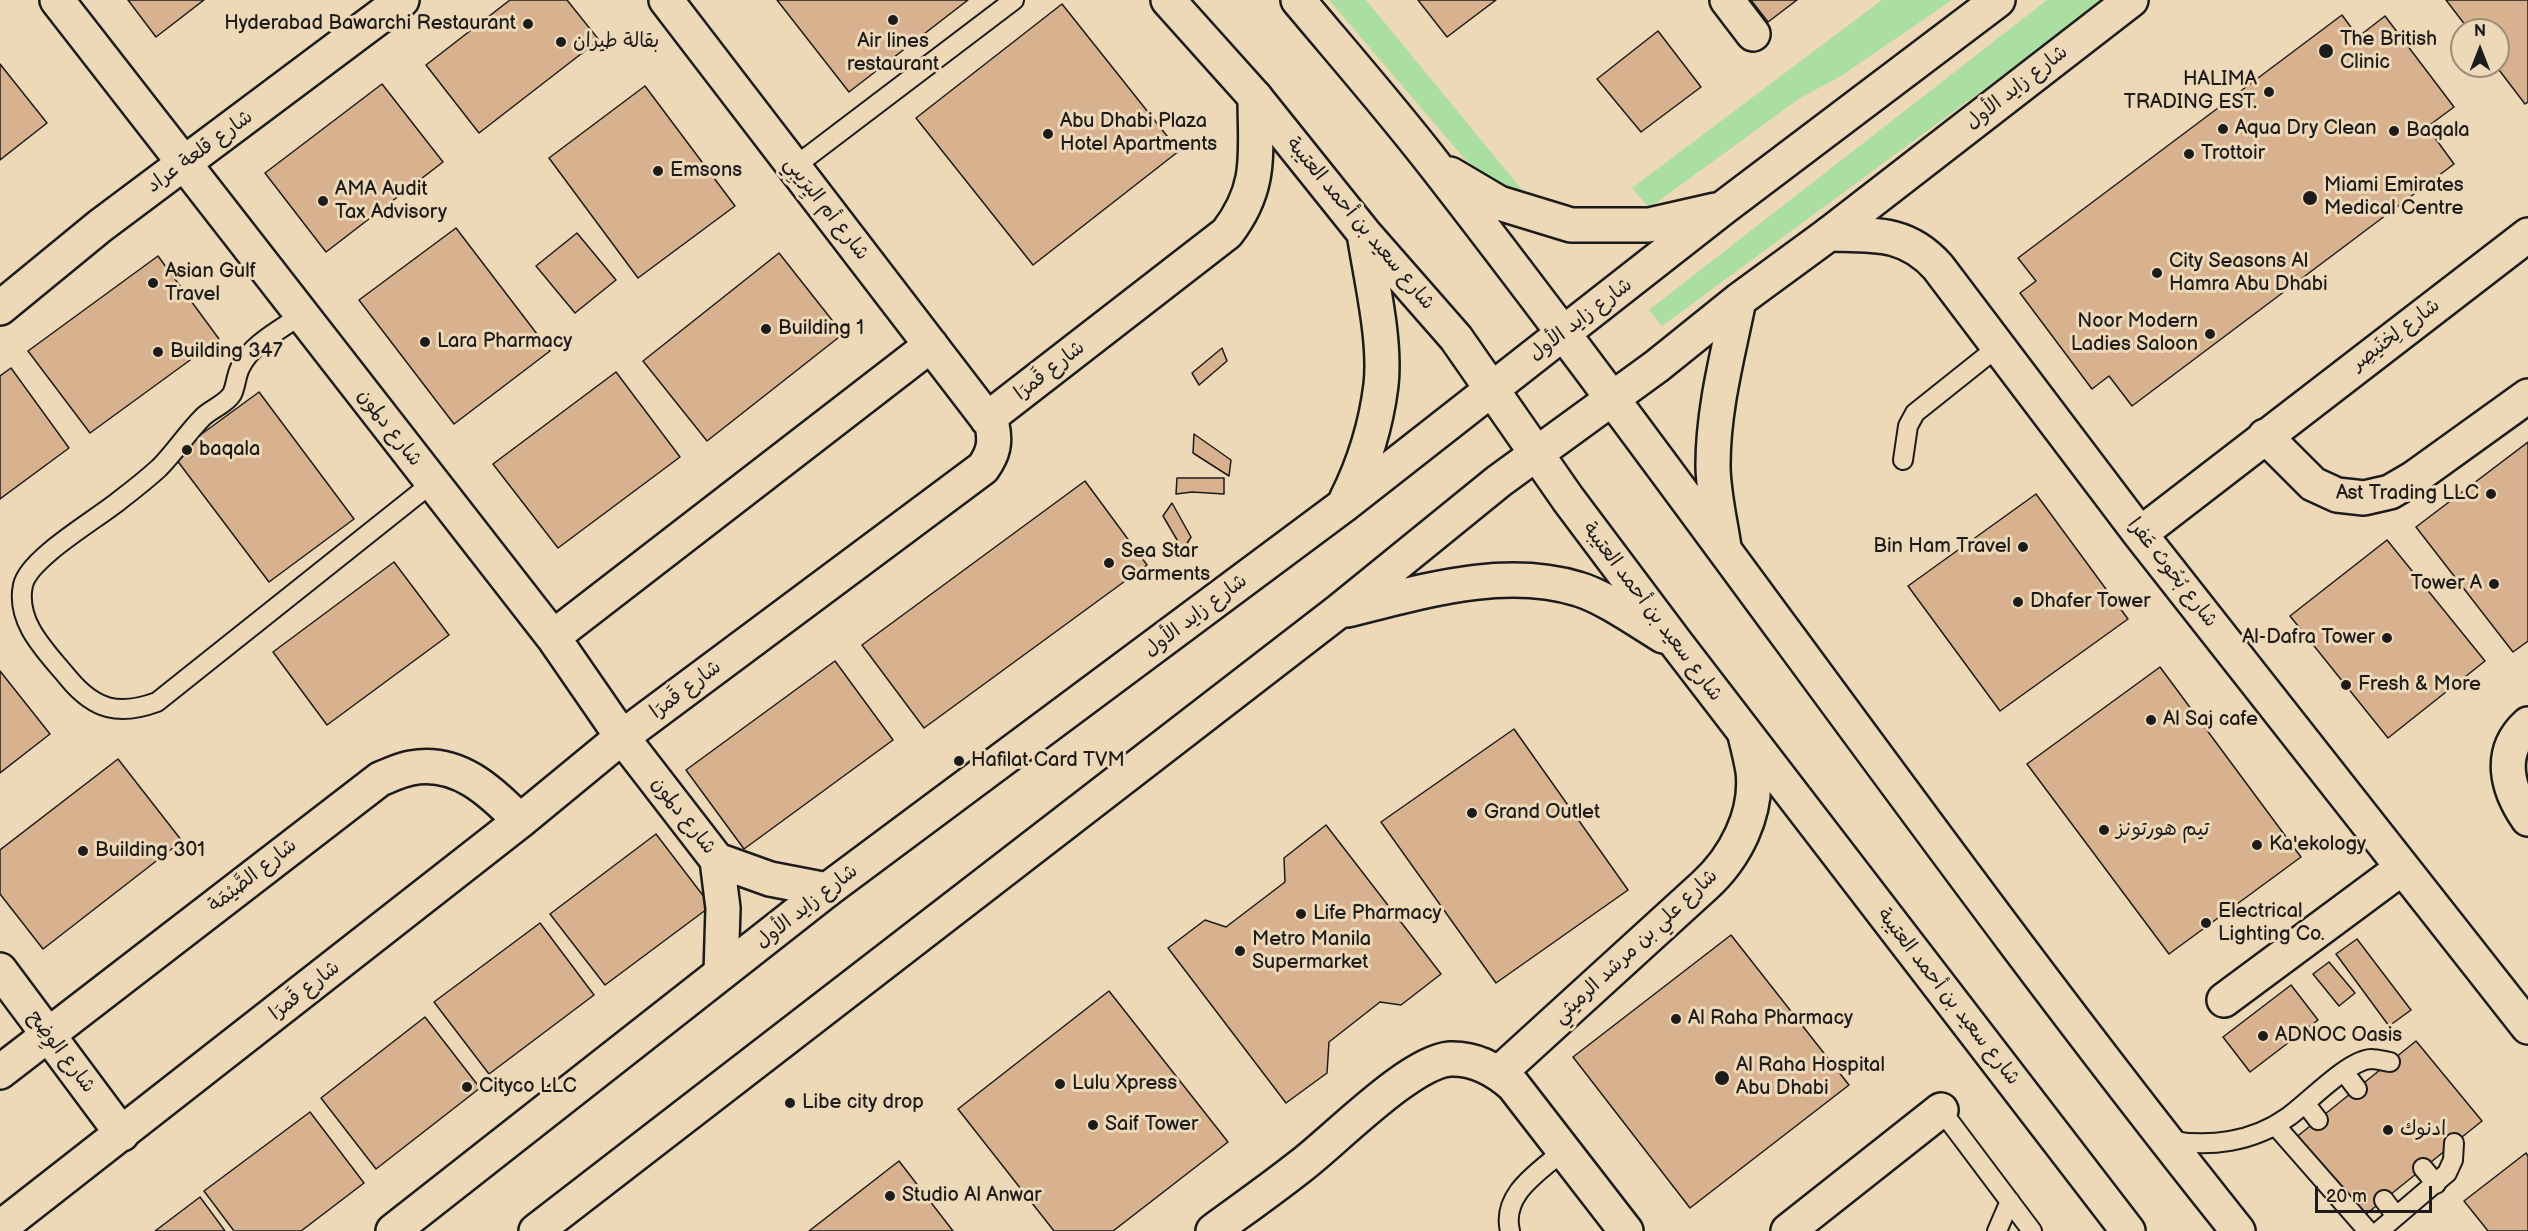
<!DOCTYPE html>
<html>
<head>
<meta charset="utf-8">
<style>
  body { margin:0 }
  #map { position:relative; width:2528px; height:1231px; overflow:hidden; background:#edd8b7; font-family:"Balsamiq Sans",sans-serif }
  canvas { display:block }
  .north { position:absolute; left:2450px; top:18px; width:60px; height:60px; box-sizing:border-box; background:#edd8b7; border:2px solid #998d79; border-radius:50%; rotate:0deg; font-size:16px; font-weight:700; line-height:24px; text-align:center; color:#1c1c1c }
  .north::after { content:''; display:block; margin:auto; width:21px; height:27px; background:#1c1c1c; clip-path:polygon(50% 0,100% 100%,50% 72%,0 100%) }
  .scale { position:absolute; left:2315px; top:1186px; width:117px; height:27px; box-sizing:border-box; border:3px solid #1c1c1c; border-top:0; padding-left:8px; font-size:18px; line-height:21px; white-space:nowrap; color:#1c1c1c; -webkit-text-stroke:4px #edd8b7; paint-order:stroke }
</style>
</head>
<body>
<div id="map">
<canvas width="2528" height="1231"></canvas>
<div class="north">N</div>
<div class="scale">20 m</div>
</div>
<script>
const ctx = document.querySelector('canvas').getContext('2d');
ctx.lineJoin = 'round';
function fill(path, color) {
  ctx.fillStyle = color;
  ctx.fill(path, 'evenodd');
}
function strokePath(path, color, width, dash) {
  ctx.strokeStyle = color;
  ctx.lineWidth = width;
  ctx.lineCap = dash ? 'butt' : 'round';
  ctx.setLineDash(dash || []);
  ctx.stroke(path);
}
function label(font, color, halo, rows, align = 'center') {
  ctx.font = font + ' "Balsamiq Sans","Playpen Sans Arabic",sans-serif';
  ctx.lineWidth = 6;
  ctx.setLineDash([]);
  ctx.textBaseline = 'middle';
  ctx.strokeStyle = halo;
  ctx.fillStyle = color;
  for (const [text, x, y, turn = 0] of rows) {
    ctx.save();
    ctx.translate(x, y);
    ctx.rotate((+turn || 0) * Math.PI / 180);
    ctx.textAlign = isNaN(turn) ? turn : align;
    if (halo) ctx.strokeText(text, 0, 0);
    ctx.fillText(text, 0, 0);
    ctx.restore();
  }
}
fill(new Path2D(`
  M 1329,0 L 1366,0 L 1532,202 L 1493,185 L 1464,158 Z
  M 1882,0 L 1952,0 L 1841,76 L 1800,98 L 1649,208 L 1632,188 Z
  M 2047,0 L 2105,0 L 1662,326 L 1649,310 Z`), '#abdfa1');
const building = new Path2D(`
  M 128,0 L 204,0 L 156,37 Z
  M 510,0 L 567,0 L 599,40 L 479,133 L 426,65 Z
  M 777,0 L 968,0 L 849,92 Z
  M 1418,0 L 1496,0 L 1447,37 Z
  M 1751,0 L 1797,0 L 1768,22 Z
  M 2446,0 L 2528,0 L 2528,102 L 2525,104 L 2496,66 L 2498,30 L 2469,30 Z
  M 1062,4 L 1179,151 L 1033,265 L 916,118 Z
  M 2342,15 L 2358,37 L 2385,16 L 2454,107 L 2427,127 L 2454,164 L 2132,406 L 2109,376 L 2092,389 L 2020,293 L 2036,281 L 2018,258 Z
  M 1658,31 L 1701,87 L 1641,132 L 1597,79 Z
  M 0,64 L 47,123 L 0,160 Z
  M 382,84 L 443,162 L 326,252 L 265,173 Z
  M 645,86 L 735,206 L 638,278 L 549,158 Z
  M 456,228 L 550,351 L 454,424 L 359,300 Z
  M 577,233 L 616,280 L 575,313 L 536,266 Z
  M 779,253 L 843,334 L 707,441 L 643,361 Z
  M 158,256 L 219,339 L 90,433 L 28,351 Z
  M 1222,348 L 1227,361 L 1199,385 L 1192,373 Z
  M 11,368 L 69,448 L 0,499 L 0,376 Z
  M 616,372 L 680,457 L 558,548 L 493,464 Z
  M 259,392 L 354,519 L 269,582 L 173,455 Z
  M 1194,434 L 1231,460 L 1229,476 L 1193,453 Z
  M 2528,442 L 2528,641 L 2513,652 L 2416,527 Z
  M 1177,478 L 1224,478 L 1224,494 L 1192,492 L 1176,494 Z
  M 1085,481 L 1147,565 L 924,728 L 862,645 Z
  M 2036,494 L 2128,619 L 2000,711 L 1908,586 Z
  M 1172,503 L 1191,537 L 1183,550 L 1163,516 Z
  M 2387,540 L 2485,661 L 2388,738 L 2290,616 Z
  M 394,562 L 449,635 L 327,725 L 273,652 Z
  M 835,661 L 893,740 L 744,849 L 686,770 Z
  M 2160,667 L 2301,857 L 2169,954 L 2027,764 Z
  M 0,671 L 50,734 L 0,773 Z
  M 1514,729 L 1628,890 L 1496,983 L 1381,822 Z
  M 118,759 L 182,841 L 43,949 L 0,894 L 0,850 Z
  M 1326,825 L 1441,974 L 1401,1005 L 1380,1002 L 1329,1042 L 1327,1073 L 1286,1103 L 1168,948 L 1205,920 L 1226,927 L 1285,882 L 1284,858 Z
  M 656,834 L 711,906 L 605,985 L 550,914 Z
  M 540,923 L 594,995 L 489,1074 L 434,1002 Z
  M 1731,935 L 1849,1085 L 1690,1208 L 1573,1057 Z
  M 2357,939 L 2411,1010 L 2389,1026 L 2336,954 Z
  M 2329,962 L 2355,993 L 2339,1006 L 2313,974 Z
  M 2291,985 L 2318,1020 L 2250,1072 L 2223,1037 Z
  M 1109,991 L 1228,1142 L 1113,1231 L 1054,1231 L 958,1109 Z
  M 425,1017 L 480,1088 L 376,1169 L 321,1098 Z
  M 2416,1041 L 2482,1121 L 2360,1219 L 2294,1139 Z
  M 310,1112 L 364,1183 L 301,1231 L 234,1231 L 204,1191 Z
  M 2526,1153 L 2528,1156 L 2528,1231 L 2488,1231 L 2464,1201 Z
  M 899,1161 L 953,1231 L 809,1231 Z
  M 200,1197 L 225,1231 L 155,1231 Z`);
fill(building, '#d8b28e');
strokePath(building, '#1c1c1c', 1.5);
const service = new Path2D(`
  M 794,167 L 1014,0
  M 301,315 C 280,330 251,344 240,368 C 236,376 236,386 232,394 C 226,404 211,409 203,417 C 187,433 175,452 159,468 C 147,479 133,490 120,500 C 97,519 29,558 23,585 C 15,623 47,652 69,679 C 95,710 119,716 157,702 L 432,483
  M 1903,460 L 1908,426 L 1915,413 L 1999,346
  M 2344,1072 L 2357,1089
  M 2305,1103 L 2318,1120
  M 1941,1110 L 2032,1231
  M 2275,1125 L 2368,1231
  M 2168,1140 C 2209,1148 2253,1142 2288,1117 C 2308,1103 2348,1060 2371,1059 C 2377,1059 2384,1061 2390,1062
  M 2423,1168 L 2436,1184
  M 2384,1200 L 2396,1216
  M 1510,1231 C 1501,1194 1539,1172 1563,1151
  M 1997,1231 L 2010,1201
  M 2379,1231 L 2447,1173 L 2453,1160 L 2454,1143`);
const minor = new Path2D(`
  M 57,0 L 553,637 L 622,737 L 717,860 L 723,908 L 721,973
  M 1727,0 L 1753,34
  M 1829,234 C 1873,235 1906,231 1938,267 L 2140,534 L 2528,1027
  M 0,308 L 100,226 L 402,0
  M 987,419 L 1227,233 C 1263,186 1255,153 1255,97
  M 2265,436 L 2313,484 L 2337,495 L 2364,498 L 2390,492 L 2414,478 L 2528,396
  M 2140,534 L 2528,235
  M 553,637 L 931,345
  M 2528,724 C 2497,752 2507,789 2528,819
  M 717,860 L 770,879 L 827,890
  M 0,970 L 122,1134
  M 2224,1000 L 2402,868
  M 0,1072 L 380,779 C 390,775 400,770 411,768 C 457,759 491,791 520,821
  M 1499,1073 L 1704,886 C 1735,858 1758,814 1753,771 C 1751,759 1748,747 1745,735
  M 0,1228 L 520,821 L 622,737 L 983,468 C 993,454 996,443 992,425 L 666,0
  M 1213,1231 C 1243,1209 1273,1188 1302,1165 C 1336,1139 1410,1062 1450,1059 C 1475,1058 1495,1069 1513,1085 L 1626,1231
  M 1788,1231 L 1941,1110`);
const secondary = new Path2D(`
  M 1168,0 L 1255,97 L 1364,233 L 1456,338 L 1568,499 L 1676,643 L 2128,1231
  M 1298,0 C 1345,56 1393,111 1437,168 C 1709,518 1961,885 2238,1231
  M 1450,174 L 1499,203 L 1571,225 L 1649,225 L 1715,210
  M 1346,500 C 1364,464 1376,426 1381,385 C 1386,340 1371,279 1364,233
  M 1724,547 C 1720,520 1713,492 1713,465 C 1713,409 1728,354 1739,300
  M 1347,610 C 1421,592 1503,566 1578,589 C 1603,596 1640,622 1663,636
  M 393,1231 L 827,890 L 1344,505 L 1723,208 L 1998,0
  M 536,1231 L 1339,611 L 1499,481 L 1657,366 L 1739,300 L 1829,234 L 2131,0`);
strokePath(service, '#1c1c1c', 22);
strokePath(minor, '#1c1c1c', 38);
strokePath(secondary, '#1c1c1c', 38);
strokePath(service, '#edd8b7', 18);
strokePath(minor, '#edd8b7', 33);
strokePath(secondary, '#edd8b7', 33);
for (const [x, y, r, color] of [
  [893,20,6,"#1c1c1c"],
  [528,24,6,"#1c1c1c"],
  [561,42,6,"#1c1c1c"],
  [2326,51,8,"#1c1c1c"],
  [2269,92,6,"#1c1c1c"],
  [2223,129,6,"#1c1c1c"],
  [2394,131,6,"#1c1c1c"],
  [1048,134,6,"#1c1c1c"],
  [2189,154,6,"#1c1c1c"],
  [658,171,6,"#1c1c1c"],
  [2310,198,8,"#1c1c1c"],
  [323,201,6,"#1c1c1c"],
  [2157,273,6,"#1c1c1c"],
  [153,283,6,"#1c1c1c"],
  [766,329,6,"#1c1c1c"],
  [2210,334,6,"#1c1c1c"],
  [425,342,6,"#1c1c1c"],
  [158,352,6,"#1c1c1c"],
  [187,450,6,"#1c1c1c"],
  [2491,494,6,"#1c1c1c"],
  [2023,547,6,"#1c1c1c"],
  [1109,563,6,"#1c1c1c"],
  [2494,584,6,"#1c1c1c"],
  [2018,602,6,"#1c1c1c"],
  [2387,638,6,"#1c1c1c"],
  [2346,685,6,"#1c1c1c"],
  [2151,720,6,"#1c1c1c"],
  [959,761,6,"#1c1c1c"],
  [1472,813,6,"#1c1c1c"],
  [2104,830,6,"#1c1c1c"],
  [2257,845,6,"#1c1c1c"],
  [83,851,6,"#1c1c1c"],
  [1301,914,6,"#1c1c1c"],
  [2206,923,6,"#1c1c1c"],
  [1240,951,6,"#1c1c1c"],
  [1676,1019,6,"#1c1c1c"],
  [2263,1036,6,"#1c1c1c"],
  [1722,1078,8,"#1c1c1c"],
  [1060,1084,6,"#1c1c1c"],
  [467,1087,6,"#1c1c1c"],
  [790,1103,6,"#1c1c1c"],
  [1093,1125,6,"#1c1c1c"],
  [2388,1130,6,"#1c1c1c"],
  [890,1196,6,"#1c1c1c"]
]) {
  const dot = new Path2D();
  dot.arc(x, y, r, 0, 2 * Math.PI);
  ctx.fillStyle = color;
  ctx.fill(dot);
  strokePath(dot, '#edd8b7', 2);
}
label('20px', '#1c1c1c', '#edd8b7', [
  ["Hyderabad Bawarchi Restaurant",516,24,"right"],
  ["The British",2340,40],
  ["Clinic",2340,63],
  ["بقالة طيران",573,42],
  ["Air lines",893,42,"center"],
  ["restaurant",893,65,"center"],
  ["HALIMA",2257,80,"right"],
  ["TRADING EST.",2257,103,"right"],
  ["Abu Dhabi Plaza",1060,122],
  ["Hotel Apartments",1060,145],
  ["Aqua Dry Clean",2235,129],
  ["Baqala",2406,131],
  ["Trottoir",2201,154],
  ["Emsons",670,171],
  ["Miami Emirates",2324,186],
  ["Medical Centre",2324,209],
  ["AMA Audit",335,190],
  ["Tax Advisory",335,213],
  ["City Seasons Al",2169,262],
  ["Hamra Abu Dhabi",2169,285],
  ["Asian Gulf",165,272],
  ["Travel",165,295],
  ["Noor Modern",2198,322,"right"],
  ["Ladies Saloon",2198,345,"right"],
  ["Building 1",778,329],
  ["Lara Pharmacy",437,342],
  ["Building 347",170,352],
  ["baqala",199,450],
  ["Ast Trading LLC",2479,494,"right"],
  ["Bin Ham Travel",2011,547,"right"],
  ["Sea Star",1121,552],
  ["Garments",1121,575],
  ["Tower A",2482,584,"right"],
  ["Dhafer Tower",2030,602],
  ["Al-Dafra Tower",2375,638,"right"],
  ["Fresh & More",2358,685],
  ["Al Saj cafe",2163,720],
  ["Hafilat Card TVM",971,761],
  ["Grand Outlet",1484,813],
  ["تيم هورتونز",2116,830],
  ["Ka'ekology",2269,845],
  ["Building 301",95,851],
  ["Electrical",2218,912],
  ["Lighting Co.",2218,935],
  ["Life Pharmacy",1313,914],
  ["Metro Manila",1252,940],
  ["Supermarket",1252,963],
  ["Al Raha Pharmacy",1688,1019],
  ["ADNOC Oasis",2275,1036],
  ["Al Raha Hospital",1736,1066],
  ["Abu Dhabi",1736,1089],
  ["Lulu Xpress",1072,1084],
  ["Cityco LLC",479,1087],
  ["Libe city drop",802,1103],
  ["Saif Tower",1105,1125],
  ["ادنوك",2400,1130],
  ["Studio Al Anwar",902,1196]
], 'left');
label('20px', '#1c1c1c', '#edd8b7', [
  ["شارع زايد الأول",2017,88,-38],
  ["شارع قلعة عراد",200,152,-36],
  ["شارع أم اليِرَيبِي",826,209,52],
  ["شارع سعيد بن أحمد العتيبة",1360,224,50],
  ["شارع زايد الأول",1581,320,-37],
  ["شارع لِخنَيصِر",2396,335,-37],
  ["شارع قَمرَا",1050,371,-38],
  ["شارع دلمون",389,428,52],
  ["شارع بُحُوث عَفرا",2172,573,52],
  ["شارع سعيد بن أحمد العتيبة",1652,612,53],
  ["شارع زايد الأول",1196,616,-37],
  ["شارع قَمرَا",686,690,-37],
  ["شارع دلمون",683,816,52],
  ["شارع الصَّيْمَة",253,876,-38],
  ["شارع زايد الأول",807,907,-38],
  ["شارع علي بن مرشد الرميثي",1636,947,-43],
  ["شارع قَمرَا",305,991,-38],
  ["شارع سعيد بن أحمد العتيبة",1948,997,52],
  ["شارع الوِضِح",61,1052,53]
]);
</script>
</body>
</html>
